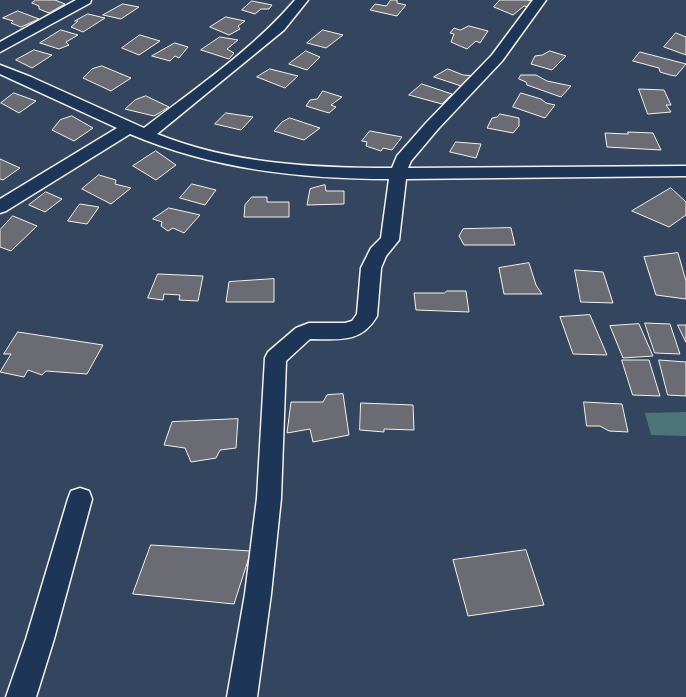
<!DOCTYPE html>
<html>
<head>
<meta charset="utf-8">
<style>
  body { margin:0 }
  canvas { display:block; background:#34455f }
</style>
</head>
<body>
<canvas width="686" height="697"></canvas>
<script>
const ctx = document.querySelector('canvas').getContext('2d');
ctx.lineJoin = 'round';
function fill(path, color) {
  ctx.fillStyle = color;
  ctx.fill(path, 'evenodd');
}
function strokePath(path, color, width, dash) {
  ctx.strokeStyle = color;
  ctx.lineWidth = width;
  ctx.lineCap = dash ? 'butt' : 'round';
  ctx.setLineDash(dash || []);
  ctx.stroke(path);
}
fill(new Path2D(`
  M 686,412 L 686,436 L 651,435 L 645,413 Z`), '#4d7478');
const building = new Path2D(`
  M 36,0 L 55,0 L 65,4 L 49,13 L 39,9 L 39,6 L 32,3 Z
  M 391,0 L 397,0 L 397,3 L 406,5 L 397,16 L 370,10 L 375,4 L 386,6 Z
  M 500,0 L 527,0 L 536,2 L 529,7 L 524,6 L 513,15 L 494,7 Z
  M 252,1 L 272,5 L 269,9 L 261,9 L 255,14 L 242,10 Z
  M 123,4 L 139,7 L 121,19 L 103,15 Z
  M 18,11 L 39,19 L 21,27 L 11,23 L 13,21 L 3,18 Z
  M 88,14 L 105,18 L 83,32 L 71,27 L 78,21 L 75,21 Z
  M 226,17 L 245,21 L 238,26 L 240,29 L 229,35 L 210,27 Z
  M 469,26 L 488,31 L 480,43 L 476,41 L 467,49 L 451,42 L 454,34 L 450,33 L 454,28 L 460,30 Z
  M 61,30 L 78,35 L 66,42 L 69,45 L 59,49 L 40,43 Z
  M 323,30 L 343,35 L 326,48 L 307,43 Z
  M 676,33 L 686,37 L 686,55 L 664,47 Z
  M 140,35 L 160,41 L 139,55 L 122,48 Z
  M 220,37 L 238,40 L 227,49 L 234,53 L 229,59 L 201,50 Z
  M 175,43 L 188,47 L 179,58 L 175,56 L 170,61 L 152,56 Z
  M 34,50 L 52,55 L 32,68 L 16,60 Z
  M 306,51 L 320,57 L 307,70 L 289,64 Z
  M 550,51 L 566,56 L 552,70 L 531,64 L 535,56 L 542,55 Z
  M 640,52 L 686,64 L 676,76 L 670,75 L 660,72 L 659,68 L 633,61 Z
  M 102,66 L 131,78 L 111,91 L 83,78 L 92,69 Z
  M 270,69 L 298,76 L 285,88 L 257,77 Z
  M 448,69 L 463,75 L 478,76 L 467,88 L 434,77 Z
  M 521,75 L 536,75 L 547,81 L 571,86 L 561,97 L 527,85 L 526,82 L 519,79 Z
  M 422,84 L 452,94 L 442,104 L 409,95 Z
  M 639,89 L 664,90 L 671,105 L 666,105 L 671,112 L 648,114 Z
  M 323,91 L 342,97 L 331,105 L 336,107 L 329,113 L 306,106 L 310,100 L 317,99 Z
  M 14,93 L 36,101 L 19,113 L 1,103 Z
  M 521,93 L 541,99 L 546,103 L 555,105 L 545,118 L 513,107 Z
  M 146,96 L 169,107 L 154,116 L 125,109 L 135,100 Z
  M 226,113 L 253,117 L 241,130 L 215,124 Z
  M 500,114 L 519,118 L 519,126 L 513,133 L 487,128 L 492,118 L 497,117 Z
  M 72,116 L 93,128 L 74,141 L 52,130 L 60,120 Z
  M 290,118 L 320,128 L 304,140 L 274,131 L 282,122 Z
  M 370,131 L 402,137 L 392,150 L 383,148 L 381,151 L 366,146 L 367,142 L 362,141 Z
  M 628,132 L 653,133 L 661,150 L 607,147 L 605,133 L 628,134 Z
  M 456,142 L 481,144 L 476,158 L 450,152 Z
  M 156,151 L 176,165 L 156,180 L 133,166 Z
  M 0,159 L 20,168 L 3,180 L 0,179 Z
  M 99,175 L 116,180 L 115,184 L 131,188 L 111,204 L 82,189 Z
  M 192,184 L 216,190 L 205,205 L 180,198 Z
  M 325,185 L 326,191 L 344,191 L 344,204 L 307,205 L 310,189 Z
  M 671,188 L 686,202 L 686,215 L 669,227 L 632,211 Z
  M 46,192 L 62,199 L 45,212 L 29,205 Z
  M 252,197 L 267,197 L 267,202 L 289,202 L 289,217 L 244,217 L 245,205 Z
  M 80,204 L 99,207 L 87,224 L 68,221 Z
  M 169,208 L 200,215 L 184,233 L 173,228 L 168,231 L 161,226 L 162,222 L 153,219 Z
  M 13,216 L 37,226 L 11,251 L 0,247 L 0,230 Z
  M 511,228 L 515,245 L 464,245 L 459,236 L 463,229 Z
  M 678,253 L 686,281 L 686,299 L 656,295 L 644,257 Z
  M 529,263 L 536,285 L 542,294 L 504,294 L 499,268 Z
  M 575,270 L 603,272 L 613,303 L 581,302 Z
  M 158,274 L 203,276 L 198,301 L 179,300 L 180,295 L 164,294 L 163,300 L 148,298 Z
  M 274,279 L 274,302 L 226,302 L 229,282 Z
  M 447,291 L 466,291 L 469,312 L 416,310 L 414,293 L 444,293 Z
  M 590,315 L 607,355 L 573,354 L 560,317 Z
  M 645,323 L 670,324 L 680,354 L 655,353 Z
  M 639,324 L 653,356 L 623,358 L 610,326 Z
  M 678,325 L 686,325 L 686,342 Z
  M 18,332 L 103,345 L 87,374 L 46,371 L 42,375 L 28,370 L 24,377 L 0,372 L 11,354 L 4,354 Z
  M 622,360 L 649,360 L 660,396 L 633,395 Z
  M 659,360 L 686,362 L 686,396 L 668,395 Z
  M 343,394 L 349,435 L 313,442 L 310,429 L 287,433 L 291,402 L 323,402 L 327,395 Z
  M 584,402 L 622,404 L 628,432 L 609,431 L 600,426 L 587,426 Z
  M 361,403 L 413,405 L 414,430 L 384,429 L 384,432 L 360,430 Z
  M 238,419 L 236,448 L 220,450 L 216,458 L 191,462 L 185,448 L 164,445 L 172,422 Z
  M 151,545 L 251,551 L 234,604 L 133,594 Z
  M 526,550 L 544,605 L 468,616 L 453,560 Z`);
fill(building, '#6a6b73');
strokePath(building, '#f4f1e8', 1);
const street = new Path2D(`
  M 76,0 L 91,0 L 90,3 L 0,52 L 0,42 Z
  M 295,0 L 308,0 L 284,30 L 157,134 C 231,164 313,168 392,168 L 397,156 L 426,123 L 492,55 L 533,0 L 546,0 L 502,61 L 438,129 L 411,161 L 408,168 L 686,166 L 686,176 L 406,179 L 399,240 L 386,256 L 381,268 L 377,316 C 361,344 338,339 310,339 L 286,361 L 281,498 L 271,594 L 257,697 L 227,697 L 245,594 L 257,498 L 265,358 L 268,352 L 296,328 L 309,323 L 345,323 L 352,321 L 357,314 L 361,268 L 371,248 L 381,238 L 389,179 C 299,179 213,169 130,134 L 6,211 L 0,213 L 0,199 L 117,128 L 0,74 L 0,65 L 31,77 L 144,128 C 196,88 252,50 295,0 Z
  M 80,488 L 89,491 L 92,499 L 54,639 L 36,697 L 6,697 L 26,639 L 68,499 L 71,491 Z`);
strokePath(street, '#f4f1e8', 3);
fill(street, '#1d3557');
</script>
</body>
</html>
